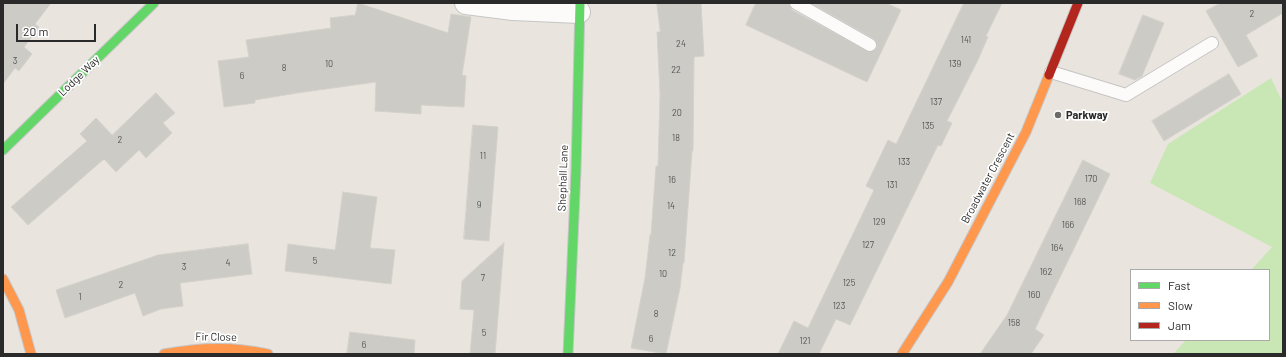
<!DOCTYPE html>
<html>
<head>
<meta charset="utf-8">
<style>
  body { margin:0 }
  #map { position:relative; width:1286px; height:357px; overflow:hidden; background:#e9e5de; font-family:Barlow,sans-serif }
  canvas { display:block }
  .frame { position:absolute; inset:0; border:4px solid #2a2a2a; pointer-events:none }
  .legend { position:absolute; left:1130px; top:269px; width:140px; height:72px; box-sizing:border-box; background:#fff; border:1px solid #aaa; margin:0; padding:5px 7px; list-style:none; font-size:12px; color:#2a2a2a }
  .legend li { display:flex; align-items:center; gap:8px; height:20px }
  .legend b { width:20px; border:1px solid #aaa }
  .scale { position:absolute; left:16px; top:24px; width:80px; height:18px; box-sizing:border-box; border:2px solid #2a2a2a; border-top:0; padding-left:5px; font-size:12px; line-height:14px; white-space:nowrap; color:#2a2a2a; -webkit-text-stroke:3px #fff; paint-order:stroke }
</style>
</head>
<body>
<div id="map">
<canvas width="1286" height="357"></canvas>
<div class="frame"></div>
<ul class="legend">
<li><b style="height:5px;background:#63d668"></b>Fast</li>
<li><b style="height:5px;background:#ff974d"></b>Slow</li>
<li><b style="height:5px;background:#b3261e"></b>Jam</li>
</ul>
<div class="scale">20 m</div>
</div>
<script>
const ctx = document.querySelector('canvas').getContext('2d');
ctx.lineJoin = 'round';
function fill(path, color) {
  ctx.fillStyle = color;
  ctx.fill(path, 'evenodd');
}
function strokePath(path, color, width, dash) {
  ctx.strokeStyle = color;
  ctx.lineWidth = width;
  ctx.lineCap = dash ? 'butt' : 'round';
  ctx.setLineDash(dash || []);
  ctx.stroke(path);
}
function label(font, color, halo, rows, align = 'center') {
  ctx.font = font + ' Barlow,sans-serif';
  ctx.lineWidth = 3.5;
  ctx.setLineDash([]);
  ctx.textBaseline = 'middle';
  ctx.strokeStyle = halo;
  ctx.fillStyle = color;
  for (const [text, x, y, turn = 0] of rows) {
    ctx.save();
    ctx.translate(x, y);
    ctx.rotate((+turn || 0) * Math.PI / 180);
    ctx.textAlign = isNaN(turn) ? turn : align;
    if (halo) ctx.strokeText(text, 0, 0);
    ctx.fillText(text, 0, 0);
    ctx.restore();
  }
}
fill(new Path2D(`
  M 1271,78 L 1283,103 L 1283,354 L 1173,354 L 1186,340 L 1269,340 L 1269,270 L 1251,270 L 1272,247 L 1150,183 L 1168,144 Z`), '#c9e7b4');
const building = new Path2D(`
  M 3,3 L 51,3 L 35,24 L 39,27 L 24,47 L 32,54 L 19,71 L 15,68 L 3,84 Z
  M 358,3 L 448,33 L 451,14 L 471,17 L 462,75 L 466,76 L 464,107 L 421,105 L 421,114 L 375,111 L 376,82 L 297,93 L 255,100 L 255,103 L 224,107 L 218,61 L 249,57 L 246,40 L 331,28 L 330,18 L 355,15 Z
  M 657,3 L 701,3 L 704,56 L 694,57 L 693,151 L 692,151 L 684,263 L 683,263 L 680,288 L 666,354 L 631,348 L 645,278 L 650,235 L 651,235 L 656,166 L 658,166 L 660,94 L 657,32 L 660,32 Z
  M 756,3 L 789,3 L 792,10 L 870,52 L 877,48 L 877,45 L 874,39 L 811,3 L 886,3 L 901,10 L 867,82 L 746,25 Z
  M 964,3 L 1002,3 L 986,36 L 988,37 L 978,60 L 947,121 L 952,123 L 941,146 L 938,145 L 850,325 L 836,319 L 819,354 L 778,354 L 794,321 L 808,328 L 874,190 L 866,186 L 888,140 L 896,144 Z
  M 1221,3 L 1283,3 L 1283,13 L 1246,35 L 1258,56 L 1238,67 L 1206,11 Z
  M 1143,15 L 1164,23 L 1142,76 L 1135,80 L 1119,74 Z
  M 1229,74 L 1241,94 L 1164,141 L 1152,121 Z
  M 156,93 L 175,113 L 163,123 L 172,133 L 146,158 L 139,150 L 116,172 L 104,159 L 28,225 L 11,207 L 87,141 L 80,134 L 96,118 L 112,135 Z
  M 473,125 L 498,127 L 489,241 L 464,239 Z
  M 1083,160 L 1110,174 L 1035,329 L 1044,335 L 1031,354 L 980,354 L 1007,315 Z
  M 343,192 L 377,197 L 370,248 L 395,250 L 391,284 L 285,271 L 288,244 L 335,250 Z
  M 504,243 L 495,354 L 470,354 L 474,310 L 460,309 L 462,281 Z
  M 248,244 L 252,274 L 180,283 L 183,306 L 161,309 L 143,316 L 135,293 L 65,318 L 56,290 L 158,255 Z
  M 350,332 L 415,340 L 414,354 L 347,354 Z`);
fill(building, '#cdcbc6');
strokePath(building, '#d4d1cb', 1);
const lane = new Path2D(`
  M 796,3 L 870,45
  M 1051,72 L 1126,95 L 1212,43`);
const street = new Path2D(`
  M 466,3 L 513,9 L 579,12`);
const fast = new Path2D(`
  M 3,150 L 154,3
  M 568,354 L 576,170 L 580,3`);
const slow = new Path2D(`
  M 3,279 L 19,310 L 31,354
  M 164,354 C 199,347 233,346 268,354
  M 902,354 L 948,282 L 1026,132 L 1049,75`);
const jam = new Path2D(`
  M 1049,75 L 1078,3`);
strokePath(lane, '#c6c5c5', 14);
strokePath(street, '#c6c5c5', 24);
strokePath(fast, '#c6c5c5', 11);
strokePath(slow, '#c6c5c5', 11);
strokePath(jam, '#c6c5c5', 11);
strokePath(lane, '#fcfbfa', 12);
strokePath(street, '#fcfbfa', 22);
strokePath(fast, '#63d668', 9);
strokePath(slow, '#ff974d', 9);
strokePath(jam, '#b3261e', 9);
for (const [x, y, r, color] of [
  [1058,115,4,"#6d6b69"]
]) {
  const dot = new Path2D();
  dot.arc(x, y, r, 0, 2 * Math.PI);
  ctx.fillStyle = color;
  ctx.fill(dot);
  strokePath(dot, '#fff', 1.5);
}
label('9px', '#545452', null, [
  ["2",1252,14],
  ["141",966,40],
  ["24",681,44],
  ["3",15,61],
  ["10",329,64],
  ["139",955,64],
  ["8",284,68],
  ["22",676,70],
  ["6",242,76],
  ["137",936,102],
  ["20",677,113],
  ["135",928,126],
  ["18",676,138],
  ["2",120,140],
  ["11",483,156],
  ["133",904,162],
  ["170",1091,179],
  ["16",672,180],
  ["131",892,185],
  ["168",1080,202],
  ["9",479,205],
  ["14",671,206],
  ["129",879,222],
  ["166",1068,225],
  ["127",868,245],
  ["164",1057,248],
  ["12",672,253],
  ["5",315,261],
  ["4",228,263],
  ["3",184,267],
  ["162",1046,272],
  ["10",663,274],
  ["7",483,278],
  ["125",849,283],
  ["2",121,285],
  ["160",1034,295],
  ["1",80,297],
  ["123",839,306],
  ["8",656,314],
  ["158",1014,323],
  ["5",484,333],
  ["6",651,339],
  ["121",805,341],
  ["6",364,345]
]);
label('11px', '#2a2a2a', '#fff', [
  ["Lodge Way",79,76,-44],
  ["Shephall Lane",563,178,-88],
  ["Broadwater Crescent",988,178,-62],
  ["Fir Close",216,337,1]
]);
label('bold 11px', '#2a2a2a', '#fff', [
  ["Parkway",1066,115]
], 'left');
</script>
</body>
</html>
